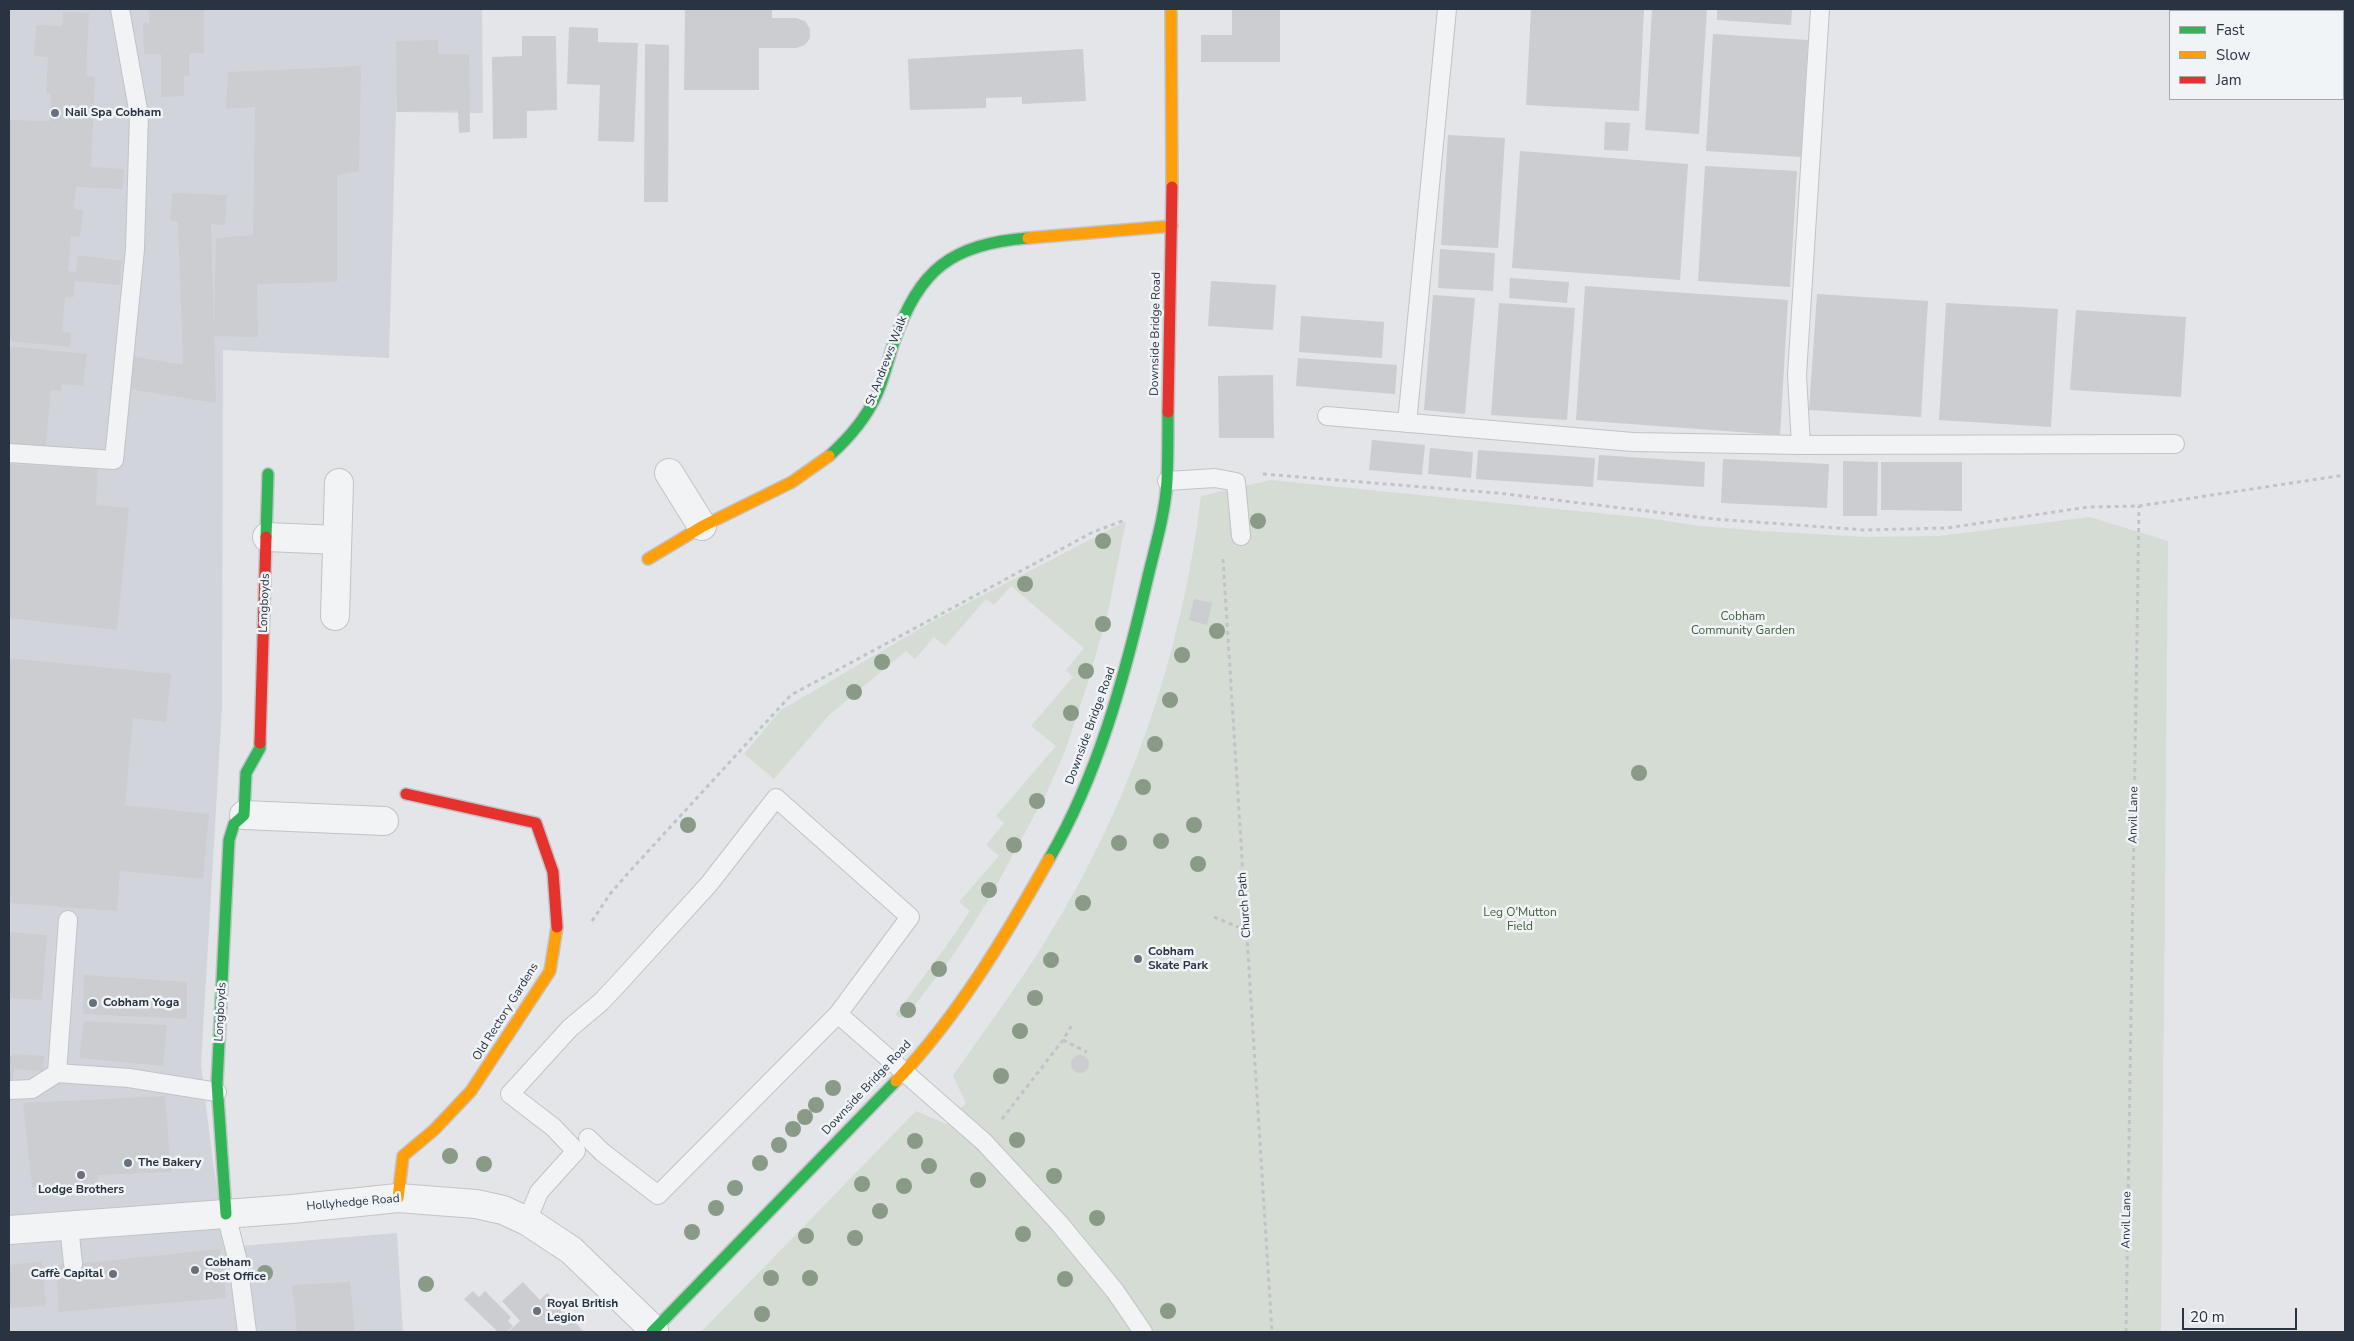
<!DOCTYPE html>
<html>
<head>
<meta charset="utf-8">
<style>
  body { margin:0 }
  #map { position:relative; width:2354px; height:1341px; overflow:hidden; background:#e3e5e8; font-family:"Nunito Sans",sans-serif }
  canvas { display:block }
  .frame { position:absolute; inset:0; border:10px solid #293342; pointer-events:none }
  .legend { position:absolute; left:2169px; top:10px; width:175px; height:90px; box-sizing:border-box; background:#f1f4f7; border:1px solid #a1a7af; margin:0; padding:6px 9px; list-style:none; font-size:15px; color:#293342 }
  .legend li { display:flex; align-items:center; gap:10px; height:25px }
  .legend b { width:25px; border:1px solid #a1a7af }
  .scale { position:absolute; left:2182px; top:1308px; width:115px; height:22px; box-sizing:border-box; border:2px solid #293342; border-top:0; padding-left:6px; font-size:15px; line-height:18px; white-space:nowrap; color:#293342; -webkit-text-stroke:4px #f1f4f7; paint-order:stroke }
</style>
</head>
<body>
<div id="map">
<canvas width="2354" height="1341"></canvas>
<div class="frame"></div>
<ul class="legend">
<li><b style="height:6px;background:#30b455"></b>Fast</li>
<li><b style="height:6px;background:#ff9f0a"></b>Slow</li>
<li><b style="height:6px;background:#e5322d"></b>Jam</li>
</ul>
<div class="scale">20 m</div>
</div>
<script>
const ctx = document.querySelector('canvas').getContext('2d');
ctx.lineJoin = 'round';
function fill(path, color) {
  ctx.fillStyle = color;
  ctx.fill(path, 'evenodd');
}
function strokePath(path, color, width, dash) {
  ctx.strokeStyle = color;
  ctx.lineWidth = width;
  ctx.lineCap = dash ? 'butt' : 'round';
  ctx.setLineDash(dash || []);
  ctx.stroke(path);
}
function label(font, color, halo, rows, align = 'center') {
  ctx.font = font + ' "Nunito Sans",sans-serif';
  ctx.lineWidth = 5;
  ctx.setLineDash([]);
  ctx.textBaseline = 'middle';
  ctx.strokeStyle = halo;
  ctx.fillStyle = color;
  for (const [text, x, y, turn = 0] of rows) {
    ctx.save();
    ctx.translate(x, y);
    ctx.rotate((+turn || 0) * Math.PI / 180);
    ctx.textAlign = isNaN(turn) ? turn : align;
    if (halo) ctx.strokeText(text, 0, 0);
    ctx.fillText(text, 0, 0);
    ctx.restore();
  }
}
fill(new Path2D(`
  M 9,9 L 482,9 L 483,113 L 396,112 L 389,358 L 223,350 L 222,708 L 201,1064 L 213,1163 L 227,1247 L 397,1233 L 403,1332 L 9,1332 Z`), '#d1d5db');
fill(new Path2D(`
  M 1271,480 L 1646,518 L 1700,526 L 1762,531 L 1865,537 L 1940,536 L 2090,517 L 2168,541 L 2161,1332 L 701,1332 L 916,1111 L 946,1124 L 966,1103 L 953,1076 C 983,1032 1015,990 1043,945 C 1129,809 1182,655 1201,496 Z
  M 1126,521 L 1108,612 L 1088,682 L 1065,751 L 1047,792 L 989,899 L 954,954 L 908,1014 L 901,1018 L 895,1015 L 945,948 L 970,911 L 959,902 L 999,856 L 986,845 L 1004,823 L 996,816 L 1056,746 L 1031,726 L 1073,677 L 1066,670 L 1084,648 L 1011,586 L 994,605 L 986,599 L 945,646 L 934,637 L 915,659 L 906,651 L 829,715 L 774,779 L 744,754 L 781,710 L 935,620 Z`), '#d4dcd3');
fill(new Path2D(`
  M 149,9 L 204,9 L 204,53 L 189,53 L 189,75 L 184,76 L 184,96 L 161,97 L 161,54 L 144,54 L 143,23 L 149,23 Z
  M 685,9 L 772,9 L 772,18 L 796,18 L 805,21 L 810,29 L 810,38 L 805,45 L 796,48 L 759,48 L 759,90 L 684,90 Z
  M 1232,9 L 1280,9 L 1280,62 L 1201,62 L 1201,35 L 1232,35 Z
  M 1531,9 L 1644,9 L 1639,111 L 1526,105 Z
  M 1652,9 L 1707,9 L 1699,134 L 1645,130 Z
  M 1717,9 L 1792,9 L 1791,25 L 1717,20 Z
  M 63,12 L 89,13 L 86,76 L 95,77 L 91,167 L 124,169 L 123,189 L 76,187 L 74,209 L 83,210 L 80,237 L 71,236 L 68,271 L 76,272 L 78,255 L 122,261 L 120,285 L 75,281 L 73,298 L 65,297 L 62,332 L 71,333 L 70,347 L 9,341 L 9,120 L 50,121 L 51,93 L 46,93 L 48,57 L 34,56 L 36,25 L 62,26 Z
  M 569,27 L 598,28 L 598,42 L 638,43 L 634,142 L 598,141 L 600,85 L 567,84 Z
  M 1713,34 L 1808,40 L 1801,157 L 1706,151 Z
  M 522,36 L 556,36 L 557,110 L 527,111 L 527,138 L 493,139 L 492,57 L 522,56 Z
  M 438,40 L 438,54 L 469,54 L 470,132 L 459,133 L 458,110 L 397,112 L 396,41 Z
  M 645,44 L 669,45 L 668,202 L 644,202 Z
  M 1083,49 L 1086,101 L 1022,104 L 1022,97 L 986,98 L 986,108 L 910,110 L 908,59 Z
  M 361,66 L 359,171 L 337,175 L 337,282 L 257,284 L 258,337 L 214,336 L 216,238 L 253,235 L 255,107 L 226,109 L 228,72 Z
  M 1605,122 L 1630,123 L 1628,151 L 1604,150 Z
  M 1448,135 L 1505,138 L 1498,248 L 1441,245 Z
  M 1520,151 L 1688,164 L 1680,280 L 1512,268 Z
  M 1705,166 L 1797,171 L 1790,287 L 1698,281 Z
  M 172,193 L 227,195 L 225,225 L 211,224 L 216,403 L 129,389 L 132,356 L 183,365 L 178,222 L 170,221 Z
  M 1440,249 L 1495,253 L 1493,291 L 1438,288 Z
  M 1510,278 L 1569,282 L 1567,303 L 1509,298 Z
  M 1211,281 L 1276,285 L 1273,330 L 1208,326 Z
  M 1585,286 L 1788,300 L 1780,435 L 1576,420 Z
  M 1817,294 L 1928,301 L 1921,417 L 1809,410 Z
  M 1433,295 L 1475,298 L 1465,414 L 1424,410 Z
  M 1499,303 L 1575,308 L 1567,420 L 1491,415 Z
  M 1946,303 L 2058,309 L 2051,427 L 1939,420 Z
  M 2076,310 L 2186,317 L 2181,397 L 2070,390 Z
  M 1301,316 L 1384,322 L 1382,358 L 1299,352 Z
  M 9,346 L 87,354 L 83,386 L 62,384 L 61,391 L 51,390 L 45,451 L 9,448 Z
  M 1298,358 L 1397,365 L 1395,394 L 1296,386 Z
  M 1273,375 L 1274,438 L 1219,438 L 1218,376 Z
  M 1372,440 L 1425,445 L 1422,475 L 1369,470 Z
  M 1430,448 L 1473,452 L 1471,478 L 1428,474 Z
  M 1478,450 L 1595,458 L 1593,487 L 1476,479 Z
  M 1599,455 L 1705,462 L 1704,487 L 1597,480 Z
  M 1723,459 L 1829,464 L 1827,508 L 1721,503 Z
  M 1843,461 L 1878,462 L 1877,516 L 1843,516 Z
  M 1881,462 L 1962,462 L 1962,511 L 1881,510 Z
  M 9,464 L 98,469 L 96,505 L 129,508 L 117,630 L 9,618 Z
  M 1194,599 L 1212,603 L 1207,625 L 1189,620 Z
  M 9,658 L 171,674 L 166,722 L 133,718 L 125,805 L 209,814 L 203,879 L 120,871 L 117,911 L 9,903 Z
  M 9,932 L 47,935 L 42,1000 L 9,998 Z
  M 84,975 L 187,982 L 187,1019 L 83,1014 Z
  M 84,1021 L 167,1025 L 163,1066 L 79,1058 Z
  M 12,1054 L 44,1056 L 43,1071 L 14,1069 L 13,1080 L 9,1080 L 9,1056 L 12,1056 Z
  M1071 1064a9 9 0 1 1 18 0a9 9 0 1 1-18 0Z
  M 165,1096 L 171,1172 L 98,1175 L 98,1184 L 32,1187 L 23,1103 Z
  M 220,1249 L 226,1298 L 59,1312 L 56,1266 Z
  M 42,1261 L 46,1306 L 9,1308 L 9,1265 Z
  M 350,1282 L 355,1332 L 297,1332 L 292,1285 Z
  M 523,1282 L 540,1300 L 547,1293 L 584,1332 L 508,1332 L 520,1321 L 502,1301 Z
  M 473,1291 L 479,1297 L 485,1291 L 511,1317 L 508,1321 L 513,1326 L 507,1332 L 498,1332 L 464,1299 Z`), '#cbcdd0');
const lane = new Path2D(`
  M 1327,416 L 1633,442 L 1801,445 L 2175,444
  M 1407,423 L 1447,9
  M 1801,445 L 1797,375 L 1820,9
  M 9,453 L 114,460 L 135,249 L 139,115 L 120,9
  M 1167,481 L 1215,478 L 1236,482 L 1241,536
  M 68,920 L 57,1073 L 129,1078 L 217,1092
  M 838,1014 L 984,1142 L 1059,1223 L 1115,1291 L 1143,1332
  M 9,1090 L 32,1089 L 57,1073
  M 226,1214 L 238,1262 L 247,1332
  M 527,1221 L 539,1192 L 576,1151 L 553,1127 L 510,1094 L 570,1028 L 601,1002 L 618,984 L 709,884 L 776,798 L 910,917 L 838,1014 L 658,1195 L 602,1152 L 588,1138
  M 69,1226 L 73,1264`);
const street = new Path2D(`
  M 669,473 L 702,526
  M 267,537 L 337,540
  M 335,616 L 339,483
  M 244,815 L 384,821
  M 9,1230 L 292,1209 L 398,1198 L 476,1204 L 503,1210 L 527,1221 L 571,1250 L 654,1330`);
const fast = new Path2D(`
  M 829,456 C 848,439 865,420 876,396 C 884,379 888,360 894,342 C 919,269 952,244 1028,238
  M 266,537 L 268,474
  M 1049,859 C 1098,775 1124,679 1146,585 C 1154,550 1165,516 1167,481 C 1168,458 1168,435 1168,412
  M 226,1214 L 217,1083 L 229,840 L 234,824 L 244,815 L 246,773 L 260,748 L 260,743
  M 652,1332 L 896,1081`);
const slow = new Path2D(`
  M 1171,9 L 1172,187
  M 1028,238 L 1172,226
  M 648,559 L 703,526 L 792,482 L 829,456
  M 896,1081 C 958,1016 1005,937 1049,859
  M 398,1198 L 403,1156 L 434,1130 L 471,1091 L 550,971 L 557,927`);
const jam = new Path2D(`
  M 1168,412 L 1172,187
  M 260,743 L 266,537
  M 406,794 L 536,823 L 553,872 L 557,927`);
strokePath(lane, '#c1c3c6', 20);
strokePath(street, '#c1c3c6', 30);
strokePath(fast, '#c1c3c6', 14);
strokePath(slow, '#c1c3c6', 14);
strokePath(jam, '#c1c3c6', 14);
strokePath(new Path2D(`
  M 1263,474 L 1497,493 L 1714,519 L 1865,530 L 1947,528 L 2088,507 L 2139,506 L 2345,475
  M 1223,559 L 1272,1332
  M 1214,917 L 1246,930
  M 592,921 L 610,894 L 630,871 L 791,695 L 1093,532 L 1125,520
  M 1063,1040 L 1087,1052
  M 1002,1119 L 1063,1040 L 1072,1025
  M 2126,1332 L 2139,506`), '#c2c3c8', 3, [4, 4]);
strokePath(lane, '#f2f3f5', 18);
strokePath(street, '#f2f3f5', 28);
strokePath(fast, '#30b455', 11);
strokePath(slow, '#ff9f0a', 11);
strokePath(jam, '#e5322d', 11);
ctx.fillStyle = '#899b86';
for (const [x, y] of [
  [1258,521],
  [1103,541],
  [1025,584],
  [1103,624],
  [1217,631],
  [1182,655],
  [882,662],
  [1086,671],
  [854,692],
  [1170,700],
  [1071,713],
  [1155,744],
  [1639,773],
  [1143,787],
  [1037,801],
  [688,825],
  [1194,825],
  [1161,841],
  [1119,843],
  [1014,845],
  [1198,864],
  [989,890],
  [1083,903],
  [1051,960],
  [939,969],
  [1035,998],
  [908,1010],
  [1020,1031],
  [1001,1076],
  [833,1088],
  [816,1105],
  [805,1117],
  [793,1129],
  [1017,1140],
  [915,1141],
  [779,1145],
  [450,1156],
  [760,1163],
  [484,1164],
  [929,1166],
  [1054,1176],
  [978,1180],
  [862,1184],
  [904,1186],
  [735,1188],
  [716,1208],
  [880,1211],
  [1097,1218],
  [692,1232],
  [1023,1234],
  [806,1236],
  [855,1238],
  [265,1273],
  [771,1278],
  [810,1278],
  [1065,1279],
  [426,1284],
  [1168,1311],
  [762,1314]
]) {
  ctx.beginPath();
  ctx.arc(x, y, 8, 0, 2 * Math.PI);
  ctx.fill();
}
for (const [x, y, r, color] of [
  [55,113,5,"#6a717c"],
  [1138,959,5,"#6a717c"],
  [93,1003,5,"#6a717c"],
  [128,1163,5,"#6a717c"],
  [81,1175,5,"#6a717c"],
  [195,1270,5,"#6a717c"],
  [113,1274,5,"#6a717c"],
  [537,1311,5,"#6a717c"]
]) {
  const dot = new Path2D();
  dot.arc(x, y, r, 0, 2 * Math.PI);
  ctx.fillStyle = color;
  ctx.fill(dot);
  strokePath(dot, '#f1f4f7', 2);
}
label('bold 12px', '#293342', '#f1f4f7', [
  ["Nail Spa Cobham",65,113],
  ["Cobham",1148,952],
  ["Skate Park",1148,966],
  ["Cobham Yoga",103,1003],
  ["The Bakery",138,1163],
  ["Lodge Brothers",81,1190,"center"],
  ["Cobham",205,1263],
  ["Post Office",205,1277],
  ["Caffè Capital",103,1274,"right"],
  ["Royal British",547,1304],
  ["Legion",547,1318]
], 'left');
label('12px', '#293342', '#f1f4f7', [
  ["Downside Bridge Road",1156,334,-89],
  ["St Andrews Walk",887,361,-69],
  ["Longboyds",265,603,-88],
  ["Downside Bridge Road",1091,726,-70],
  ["Anvil Lane",2134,815,-89],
  ["Church Path",1245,905,-94],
  ["Longboyds",221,1012,-87],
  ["Old Rectory Gardens",506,1012,-58],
  ["Downside Bridge Road",867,1088,-47],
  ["Hollyhedge Road",353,1203,-5],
  ["Anvil Lane",2127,1220,-89]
]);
label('12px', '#3f5e36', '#f1f4f7', [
  ["Cobham",1743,617],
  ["Community Garden",1743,631],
  ["Leg O'Mutton",1520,913],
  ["Field",1520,927]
]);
</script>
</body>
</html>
